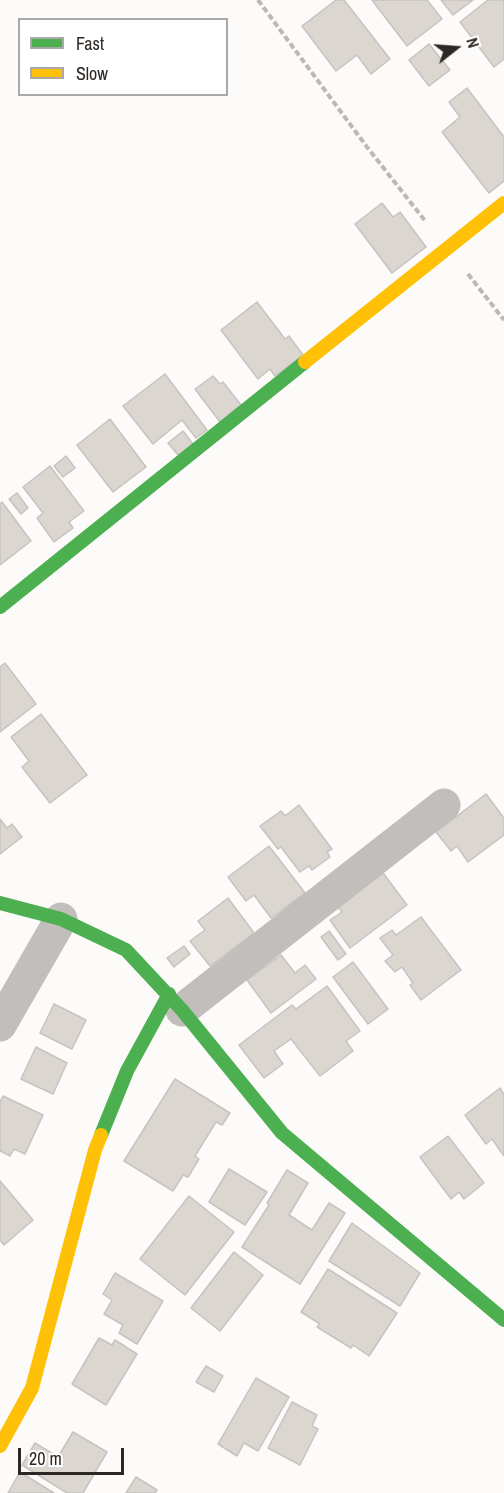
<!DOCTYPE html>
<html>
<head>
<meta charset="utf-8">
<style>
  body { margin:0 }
  #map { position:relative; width:504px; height:1493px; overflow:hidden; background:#fcfbfa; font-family:"Archivo Narrow",sans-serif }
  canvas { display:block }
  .legend { position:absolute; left:18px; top:18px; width:210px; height:78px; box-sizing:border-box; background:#fff; border:2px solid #aba9a7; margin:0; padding:8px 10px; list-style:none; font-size:18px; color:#2d2824 }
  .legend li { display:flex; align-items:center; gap:12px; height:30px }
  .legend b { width:30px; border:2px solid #aba9a7 }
  .north { position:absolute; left:426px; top:18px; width:60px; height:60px; -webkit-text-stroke:4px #fff; paint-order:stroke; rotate:73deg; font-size:16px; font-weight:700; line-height:24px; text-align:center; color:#2d2824 }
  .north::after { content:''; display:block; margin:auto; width:21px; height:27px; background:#2d2824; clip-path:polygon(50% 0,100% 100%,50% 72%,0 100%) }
  .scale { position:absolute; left:18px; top:1448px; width:106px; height:27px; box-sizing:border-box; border:3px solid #2d2824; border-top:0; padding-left:8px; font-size:18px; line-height:21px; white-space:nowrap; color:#2d2824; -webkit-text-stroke:4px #fff; paint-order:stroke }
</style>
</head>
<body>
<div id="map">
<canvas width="504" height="1493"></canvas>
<ul class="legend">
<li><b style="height:8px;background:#4caf50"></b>Fast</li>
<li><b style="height:8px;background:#ffc107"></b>Slow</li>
</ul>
<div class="north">N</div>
<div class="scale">20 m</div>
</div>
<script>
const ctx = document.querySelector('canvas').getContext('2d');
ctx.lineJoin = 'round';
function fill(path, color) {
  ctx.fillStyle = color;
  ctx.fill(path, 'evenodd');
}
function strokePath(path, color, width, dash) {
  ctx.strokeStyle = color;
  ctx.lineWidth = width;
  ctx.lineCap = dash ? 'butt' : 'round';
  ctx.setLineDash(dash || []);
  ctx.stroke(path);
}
const building = new Path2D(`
  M 336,0 L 344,0 L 390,59 L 371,74 L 357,55 L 336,71 L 302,26 Z
  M 372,0 L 427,0 L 442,19 L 407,46 Z
  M 441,0 L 473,0 L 453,15 Z
  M 488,0 L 504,0 L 504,59 L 494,67 L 460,22 Z
  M 429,44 L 450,70 L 429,86 L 409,60 Z
  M 467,88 L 504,137 L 504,181 L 489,193 L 442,132 L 460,117 L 449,102 Z
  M 382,203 L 393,217 L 400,212 L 426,247 L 392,273 L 355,224 Z
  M 257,302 L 285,339 L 289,336 L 303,355 L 275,376 L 270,369 L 258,379 L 221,330 Z
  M 165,374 L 207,430 L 196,438 L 182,420 L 153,444 L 123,406 Z
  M 213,376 L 220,384 L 223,382 L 241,405 L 220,422 L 195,389 Z
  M 110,419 L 146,467 L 113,492 L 77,445 Z
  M 183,431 L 193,444 L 178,455 L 168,443 Z
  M 66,456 L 75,468 L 63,477 L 54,466 Z
  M 50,466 L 84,511 L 69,522 L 73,528 L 54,542 L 37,518 L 43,513 L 23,487 Z
  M 17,493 L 28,508 L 21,514 L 9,499 Z
  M 2,502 L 31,541 L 0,565 L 0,504 Z
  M 5,663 L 36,704 L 0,732 L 0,667 Z
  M 41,714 L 87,775 L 50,803 L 22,767 L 29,761 L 11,737 Z
  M 486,794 L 504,818 L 504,835 L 468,862 L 457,846 L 451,851 L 436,832 Z
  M 299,805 L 332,849 L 327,852 L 330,857 L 312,870 L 309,866 L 300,872 L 281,847 L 278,849 L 260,826 L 281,811 L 285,816 Z
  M 0,819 L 7,828 L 12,824 L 22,837 L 0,854 Z
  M 269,846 L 305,893 L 271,918 L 254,895 L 246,901 L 228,877 Z
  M 383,873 L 407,905 L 350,948 L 330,920 L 342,912 L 338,907 Z
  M 228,898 L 254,933 L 210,966 L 190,941 L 205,930 L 198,921 Z
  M 421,917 L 461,970 L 421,1000 L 410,985 L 413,983 L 402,967 L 395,972 L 385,961 L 393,955 L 380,938 L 392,930 L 396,935 Z
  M 329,931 L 346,954 L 338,960 L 321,937 Z
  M 184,946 L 190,954 L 174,967 L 167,958 Z
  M 281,955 L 295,973 L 305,965 L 316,979 L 271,1013 L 247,980 Z
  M 353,962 L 388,1009 L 368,1024 L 333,977 Z
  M 327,986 L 360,1031 L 346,1041 L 353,1051 L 320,1076 L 291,1039 L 274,1051 L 283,1064 L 264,1078 L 239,1045 L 292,1005 L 296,1009 Z
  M 54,1004 L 86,1020 L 72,1049 L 40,1033 Z
  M 36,1047 L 67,1063 L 53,1094 L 21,1079 Z
  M 175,1079 L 230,1113 L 222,1125 L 216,1122 L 195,1156 L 199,1159 L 188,1177 L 183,1175 L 173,1191 L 124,1161 Z
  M 500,1088 L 504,1094 L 504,1156 L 492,1139 L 486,1144 L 465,1115 Z
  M 3,1096 L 43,1115 L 25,1154 L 14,1149 L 10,1156 L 0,1151 L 0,1102 Z
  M 448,1136 L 484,1183 L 464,1199 L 459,1192 L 451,1199 L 420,1157 Z
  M 229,1169 L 267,1192 L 245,1225 L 209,1202 Z
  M 287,1170 L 308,1183 L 289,1215 L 312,1230 L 329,1203 L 345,1213 L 300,1284 L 242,1247 L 269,1205 L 267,1203 Z
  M 0,1181 L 33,1220 L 4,1245 L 0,1240 Z
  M 189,1196 L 234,1232 L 185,1295 L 140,1259 Z
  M 352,1223 L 420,1273 L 400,1306 L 329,1261 Z
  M 234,1252 L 263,1275 L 220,1331 L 191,1308 Z
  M 328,1269 L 397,1313 L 369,1356 L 353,1345 L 351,1348 L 317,1327 L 320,1324 L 301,1312 Z
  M 115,1273 L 163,1301 L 137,1344 L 119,1333 L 123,1325 L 104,1314 L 112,1300 L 103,1294 Z
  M 99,1338 L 112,1345 L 115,1340 L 137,1354 L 106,1405 L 72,1384 Z
  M 206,1366 L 223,1376 L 214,1392 L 196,1382 Z
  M 256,1378 L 289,1397 L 258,1451 L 244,1443 L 237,1456 L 218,1444 Z
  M 292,1402 L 317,1415 L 312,1426 L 318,1429 L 300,1465 L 268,1448 Z
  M 73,1432 L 107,1452 L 83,1493 L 67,1493 L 22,1465 L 35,1443 L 58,1457 Z
  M 20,1472 L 49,1490 L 54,1493 L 8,1493 Z
  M 136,1477 L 157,1490 L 155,1493 L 126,1493 Z`);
fill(building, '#dcd6d1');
strokePath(building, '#c6c3c1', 1.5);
strokePath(new Path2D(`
  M 258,0 L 367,147 L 426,222
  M 468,274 L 504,320`), '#bbb8b5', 4, [6, 3]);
strokePath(new Path2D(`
  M 182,1010 L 444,805
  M 0,1025 L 61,919`), '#c1bebb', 33);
strokePath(new Path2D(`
  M 0,607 L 305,362
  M 0,903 L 61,919 L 126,950 L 182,1010 L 282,1133 L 504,1320
  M 101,1135 L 127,1071 L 169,994`), '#4caf50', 14);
strokePath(new Path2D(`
  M 305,362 L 504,203
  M 0,1446 L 32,1388 L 95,1150 L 101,1135`), '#ffc107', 14);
</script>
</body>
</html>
